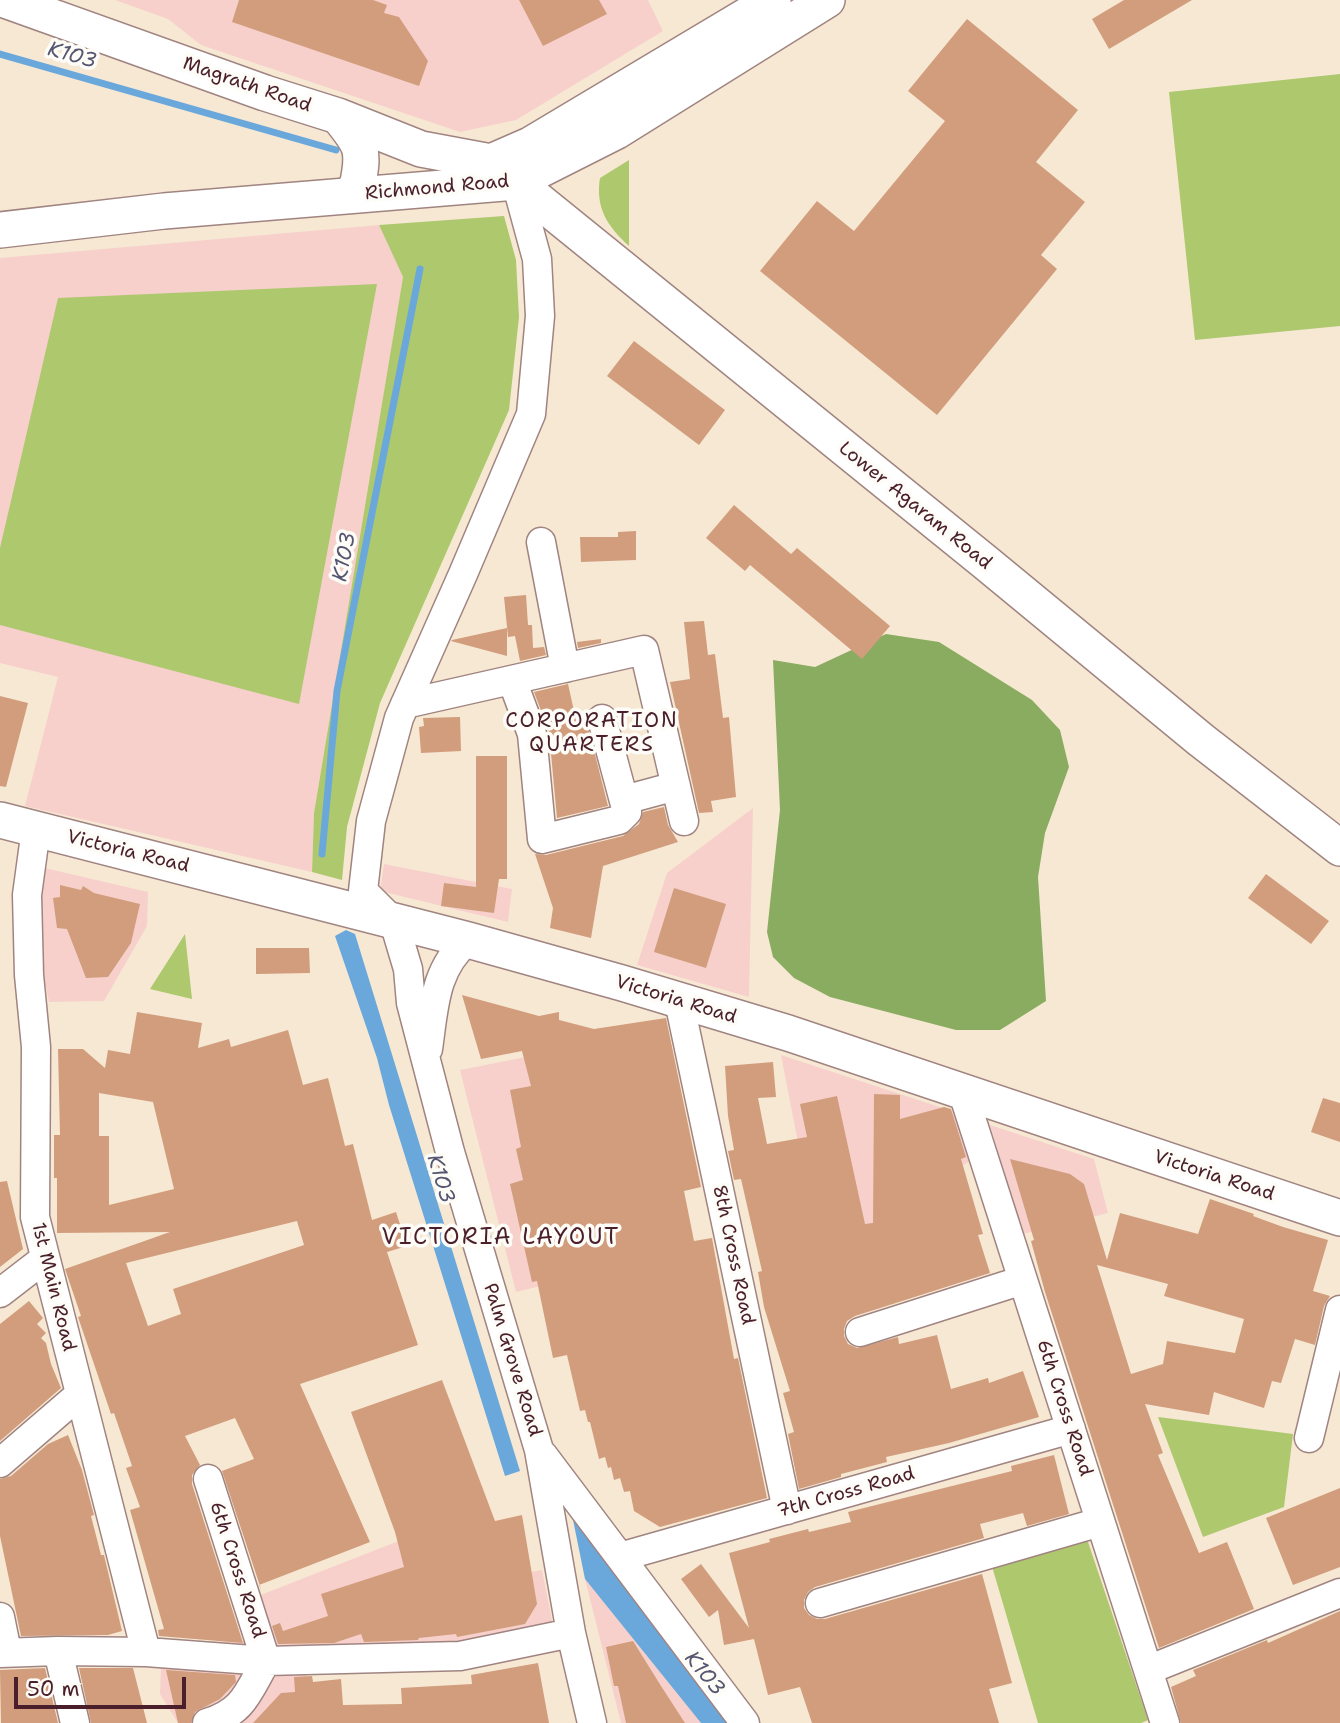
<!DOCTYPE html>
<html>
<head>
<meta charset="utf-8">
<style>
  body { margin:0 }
  #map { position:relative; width:1340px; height:1723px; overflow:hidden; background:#f7e8d4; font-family:"Shantell Sans",sans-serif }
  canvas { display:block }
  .scale { position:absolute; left:14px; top:1677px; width:172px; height:32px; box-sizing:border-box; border:4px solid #4a1f2b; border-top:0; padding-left:9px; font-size:21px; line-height:24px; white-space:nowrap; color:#4a1f2b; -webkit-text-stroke:5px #fdfcf7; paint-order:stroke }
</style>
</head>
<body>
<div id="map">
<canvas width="1340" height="1723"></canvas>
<div class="scale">50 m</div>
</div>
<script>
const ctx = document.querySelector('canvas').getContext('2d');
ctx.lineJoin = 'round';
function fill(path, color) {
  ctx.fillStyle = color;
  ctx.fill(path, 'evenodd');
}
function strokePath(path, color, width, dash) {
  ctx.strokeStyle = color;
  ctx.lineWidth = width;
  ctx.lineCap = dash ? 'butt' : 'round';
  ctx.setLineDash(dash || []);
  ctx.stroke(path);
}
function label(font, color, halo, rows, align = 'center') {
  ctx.font = font + ' "Shantell Sans",sans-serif';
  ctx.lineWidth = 7;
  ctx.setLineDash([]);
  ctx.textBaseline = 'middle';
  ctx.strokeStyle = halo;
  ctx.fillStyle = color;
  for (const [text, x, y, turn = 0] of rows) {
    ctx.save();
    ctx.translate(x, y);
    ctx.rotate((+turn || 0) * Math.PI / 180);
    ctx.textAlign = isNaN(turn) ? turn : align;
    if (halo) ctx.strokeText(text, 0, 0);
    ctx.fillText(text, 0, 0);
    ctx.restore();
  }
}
fill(new Path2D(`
  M 115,0 L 648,0 L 663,31 L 516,120 L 460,132 L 201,45 L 168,19 Z
  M 379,225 L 403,277 L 314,813 L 312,872 L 25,806 L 58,677 L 0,663 L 0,258 Z
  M 753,808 L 749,997 L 637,965 L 667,873 Z
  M 384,864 L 512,889 L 508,922 L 380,891 Z
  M 36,866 L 148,892 L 147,926 L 104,1001 L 49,1002 L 42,968 Z
  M 602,1042 L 655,1258 L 516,1292 L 460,1070 Z
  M 781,1055 L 958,1113 L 975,1159 L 917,1188 L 824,1277 Z
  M 990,1125 L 1094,1159 L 1108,1213 L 1023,1234 Z
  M 401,1540 L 482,1581 L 542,1570 L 556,1641 L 306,1664 L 309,1715 L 265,1723 L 178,1723 L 160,1694 L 162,1642 L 258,1641 L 248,1600 Z
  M 585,1579 L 701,1723 L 621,1723 Z`), '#f7d0cc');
fill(new Path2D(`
  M 1340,74 L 1340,326 L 1195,340 L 1169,92 Z
  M 629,160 L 629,246 C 608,227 595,208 600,178 Z
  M 504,216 L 516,260 L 519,317 L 509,410 L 380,703 L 347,827 L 342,880 L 312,872 L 314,813 L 403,277 L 379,225 Z
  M 377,284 L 299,704 L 0,625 L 0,548 L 58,298 Z
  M 185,934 L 192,999 L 150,989 Z
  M 1158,1417 L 1293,1434 L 1284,1507 L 1203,1537 Z
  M 1087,1539 L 1148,1720 L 1141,1723 L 1038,1723 L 991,1563 Z`), '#aec86e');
fill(new Path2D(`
  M 886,634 L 939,642 L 1032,700 L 1060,730 L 1069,767 L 1045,833 L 1038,877 L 1046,1001 L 1000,1030 L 956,1030 L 830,997 L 794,978 L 773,957 L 767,932 L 780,810 L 773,660 L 815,667 Z`), '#8aac61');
fill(new Path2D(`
  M 346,930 L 355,934 L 520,1471 L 505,1476 L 389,1105 L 377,1058 L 335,936 Z
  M 571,1510 L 737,1723 L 701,1723 L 585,1579 Z`), '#6aa8dc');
strokePath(new Path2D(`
  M 0,54 L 336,150
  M 322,854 L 337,691 L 420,269`), '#6aa8dc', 7);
fill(new Path2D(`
  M 239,0 L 373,0 L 387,5 L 384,13 L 399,17 L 428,61 L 419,86 L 232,22 Z
  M 519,0 L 599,0 L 607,14 L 543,46 Z
  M 1124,0 L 1192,0 L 1109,49 L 1092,19 Z
  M 967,19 L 1078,110 L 1036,162 L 1085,202 L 1041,255 L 1057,269 L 937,415 L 760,271 L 817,201 L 854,231 L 945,121 L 908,91 Z
  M 634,341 L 725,410 L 699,445 L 607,376 Z
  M 734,505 L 791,554 L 797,548 L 890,626 L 862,659 L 750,565 L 745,571 L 706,538 Z
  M 636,531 L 636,560 L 581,562 L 580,537 L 618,537 L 618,532 Z
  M 526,595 L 528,625 L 532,625 L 533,648 L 544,647 L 546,655 L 520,661 L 515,636 L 508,637 L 504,597 Z
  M 704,621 L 708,655 L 715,654 L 723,718 L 729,717 L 736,797 L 711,801 L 713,812 L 699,813 L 670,682 L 690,679 L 684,622 Z
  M 507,628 L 507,656 L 451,641 L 452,640 Z
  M 601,639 L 601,643 L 578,648 L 577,642 Z
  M 568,684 L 576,720 L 586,719 L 608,806 L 557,818 L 549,732 L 534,692 Z
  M 0,696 L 28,703 L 6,787 L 0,786 Z
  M 460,717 L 461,751 L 421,753 L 419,727 L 424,726 L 423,718 Z
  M 476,756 L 507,756 L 507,879 L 499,879 L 494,913 L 441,906 L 444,883 L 476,887 Z
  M 664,807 L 668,825 L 678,842 L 603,866 L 591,938 L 550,928 L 553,908 L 535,854 L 546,855 L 623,836 L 639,824 L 643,812 Z
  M 1266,874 L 1329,921 L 1311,944 L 1248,898 Z
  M 60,885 L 81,890 L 83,886 L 94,893 L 140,904 L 131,943 L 108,977 L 86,978 L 67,929 L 57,928 L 53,898 L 60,897 Z
  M 674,888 L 726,904 L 706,968 L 654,952 Z
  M 256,948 L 309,948 L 310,973 L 256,974 Z
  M 462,995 L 539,1016 L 559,1012 L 559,1020 L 594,1029 L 666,1018 L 701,1187 L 684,1191 L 694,1241 L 712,1238 L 734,1359 L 738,1358 L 767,1498 L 660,1527 L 634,1511 L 630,1491 L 624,1492 L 620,1478 L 614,1480 L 611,1467 L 608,1468 L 605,1457 L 599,1459 L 590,1422 L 588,1422 L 585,1410 L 580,1411 L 567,1355 L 553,1358 L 537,1281 L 532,1282 L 510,1184 L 523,1180 L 516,1149 L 521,1147 L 510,1090 L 531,1086 L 522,1051 L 481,1059 Z
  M 137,1012 L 202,1023 L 198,1048 L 229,1039 L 231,1047 L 288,1030 L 303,1085 L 328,1078 L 345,1146 L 353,1144 L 372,1220 L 396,1212 L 407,1246 L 387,1252 L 418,1345 L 300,1384 L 370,1542 L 259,1585 L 261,1589 L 222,1471 L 254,1459 L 235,1418 L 185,1436 L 200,1465 L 192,1475 L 192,1484 L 243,1643 L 159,1636 L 158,1630 L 164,1629 L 130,1510 L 140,1507 L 126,1468 L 132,1466 L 114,1413 L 111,1414 L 79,1320 L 78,1317 L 81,1316 L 65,1269 L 170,1232 L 57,1233 L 57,1178 L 54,1178 L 54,1135 L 60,1135 L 58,1049 L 83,1049 L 105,1068 L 108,1050 L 130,1054 ZM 99,1093 L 153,1102 L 174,1189 L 109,1205 L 109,1136 L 99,1136 ZM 297,1221 L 304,1245 L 173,1289 L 181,1314 L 148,1326 L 126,1263 Z
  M 773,1062 L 776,1097 L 758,1098 L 767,1144 L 807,1137 L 800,1104 L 837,1096 L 865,1224 L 873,1223 L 874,1094 L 900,1095 L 900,1119 L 944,1107 L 951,1109 L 966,1157 L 961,1159 L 983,1234 L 978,1235 L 990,1273 L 855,1316 L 847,1321 L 844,1329 L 844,1336 L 848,1344 L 857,1348 L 898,1337 L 899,1344 L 937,1335 L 951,1389 L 988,1378 L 989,1383 L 1023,1371 L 1039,1417 L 949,1443 L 886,1457 L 887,1462 L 841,1474 L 841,1477 L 799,1489 L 788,1434 L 794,1432 L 783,1393 L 790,1391 L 764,1307 L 758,1272 L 762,1271 L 741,1179 L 734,1180 L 728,1151 L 734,1150 L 728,1116 L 725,1066 Z
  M 1323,1098 L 1340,1103 L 1340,1142 L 1311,1132 Z
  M 1010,1159 L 1070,1174 L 1084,1184 L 1107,1260 L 1120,1213 L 1198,1234 L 1210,1199 L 1254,1214 L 1253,1216 L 1283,1227 L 1328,1240 L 1313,1291 L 1330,1296 L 1324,1306 L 1315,1345 L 1295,1339 L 1281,1383 L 1272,1381 L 1264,1408 L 1214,1392 L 1209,1415 L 1145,1404 L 1163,1453 L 1158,1455 L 1199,1553 L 1227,1542 L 1254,1609 L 1159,1648 L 1045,1292 L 1031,1241 L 1034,1240 ZM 1097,1265 L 1168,1284 L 1164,1296 L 1244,1319 L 1235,1353 L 1167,1341 L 1163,1364 L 1131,1374 Z
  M 7,1181 L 23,1249 L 0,1267 L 0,1182 Z
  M 29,1301 L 43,1318 L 37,1324 L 46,1333 L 41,1338 L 46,1343 L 51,1364 L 61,1388 L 0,1441 L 0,1324 Z
  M 442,1380 L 495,1521 L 522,1515 L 537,1604 L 525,1624 L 457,1637 L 456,1634 L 419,1638 L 418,1640 L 364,1642 L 361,1634 L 334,1643 L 278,1644 L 272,1626 L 280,1623 L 283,1631 L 328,1616 L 321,1594 L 404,1567 L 395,1532 L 351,1412 Z
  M 68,1435 L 82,1470 L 94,1515 L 91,1516 L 101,1555 L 104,1555 L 122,1631 L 108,1635 L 21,1636 L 0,1536 L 0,1479 L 11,1476 L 48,1444 Z
  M 1054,1455 L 1069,1514 L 1027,1526 L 1023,1513 L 980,1524 L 984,1538 L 815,1587 L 808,1592 L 804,1600 L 804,1608 L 809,1615 L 817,1619 L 825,1619 L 982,1574 L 1012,1683 L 989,1689 L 999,1723 L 812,1723 L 800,1687 L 768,1695 L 754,1639 L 724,1645 L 718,1610 L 709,1617 L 681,1579 L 701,1564 L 749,1628 L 729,1553 L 770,1542 L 769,1539 L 808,1529 L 809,1532 L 851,1522 L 848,1512 L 1012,1471 L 1011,1466 Z
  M 1340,1488 L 1340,1567 L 1293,1585 L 1266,1518 Z
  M 1340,1611 L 1340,1723 L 1181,1723 L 1171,1687 L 1196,1676 L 1193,1670 L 1267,1640 L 1268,1643 Z
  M 633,1641 L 661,1686 L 685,1723 L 626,1723 L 618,1686 L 614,1686 L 606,1647 Z
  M 538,1663 L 549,1723 L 253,1723 L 281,1693 L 295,1692 L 294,1677 L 312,1676 L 313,1682 L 341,1679 L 343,1705 L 402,1704 L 401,1688 L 472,1684 L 471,1675 Z
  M 45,1668 L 58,1723 L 1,1723 L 0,1670 Z
  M 79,1668 L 133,1668 L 147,1723 L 91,1723 Z
  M 166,1670 L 235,1675 L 236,1682 L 220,1699 L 195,1712 L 191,1723 L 178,1723 Z`), '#d19d7c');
const minor = new Path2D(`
  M 516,182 L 537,259 L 540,316 L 531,414 L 463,574 L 399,718 L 371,821 L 363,891 L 394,922 L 408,969 L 411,1003 L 450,1152 L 539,1450 L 571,1633 L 592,1723
  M 541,542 L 565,668
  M 512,680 L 532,734 L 542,839 L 619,820 L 627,812 L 602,719
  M 405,704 L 644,650 L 684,821
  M 624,800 L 676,786
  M 36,829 L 27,895 L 29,975 L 36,1047 L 35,1217 L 146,1652
  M 679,1001 L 787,1510
  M 428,1049 C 434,1008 434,969 468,940
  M 963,1093 L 1165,1723
  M 0,1293 L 44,1259
  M 860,1332 L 1023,1280
  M 1309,1438 L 1340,1310
  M 543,1455 L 745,1723
  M 0,1463 L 80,1394
  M 620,1557 L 1071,1429
  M 820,1603 L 1100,1522
  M 0,1617 L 7,1652
  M 58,1651 L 75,1723
  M 0,1653 L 58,1651 L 146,1652 L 266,1661 L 460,1656 L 571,1633
  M 1148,1670 L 1340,1593
  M 207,1723 C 244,1712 248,1692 266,1661 L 208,1479`);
const major = new Path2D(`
  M 5,0 L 265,93 L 338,116 L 421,149 L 491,162 L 985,562 L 1201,740 L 1340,848
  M 338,116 C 362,145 365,150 357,187 L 347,196
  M 491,162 L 530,145 L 773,0
  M 0,230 L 164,211 L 516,182 L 617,131 L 827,0
  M 0,820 L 468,940 L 622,983 L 788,1033 L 1340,1218`);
strokePath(minor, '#a08480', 31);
strokePath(major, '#a08480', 38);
strokePath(minor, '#fff', 28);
strokePath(major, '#fff', 35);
label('19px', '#4a1f2b', '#fdfcf7', [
  ["Magrath Road",247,85,19],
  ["Richmond Road",437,188,-5],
  ["Lower Agaram Road",915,506,39],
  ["Victoria Road",128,852,14],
  ["Victoria Road",676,1000,17],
  ["Victoria Road",1214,1176,18],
  ["8th Cross Road",733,1255,78],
  ["1st Main Road",53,1287,76],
  ["Palm Grove Road",512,1360,73],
  ["6th Cross Road",1064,1408,72],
  ["7th Cross Road",846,1493,-16],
  ["6th Cross Road",237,1570,72]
]);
label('italic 21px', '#575672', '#fdfcf7', [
  ["K103",72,56,16],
  ["K103",345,557,-79],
  ["K103",440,1179,73],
  ["K103",704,1674,51]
]);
ctx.letterSpacing = '2px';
label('21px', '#4a1f2b', '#fdfcf7', [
  ["CORPORATION",592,722],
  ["QUARTERS",592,746]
]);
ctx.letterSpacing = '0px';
ctx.letterSpacing = '2px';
label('23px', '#4a1f2b', '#fdfcf7', [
  ["VICTORIA LAYOUT",501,1238]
]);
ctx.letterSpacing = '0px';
</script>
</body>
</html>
